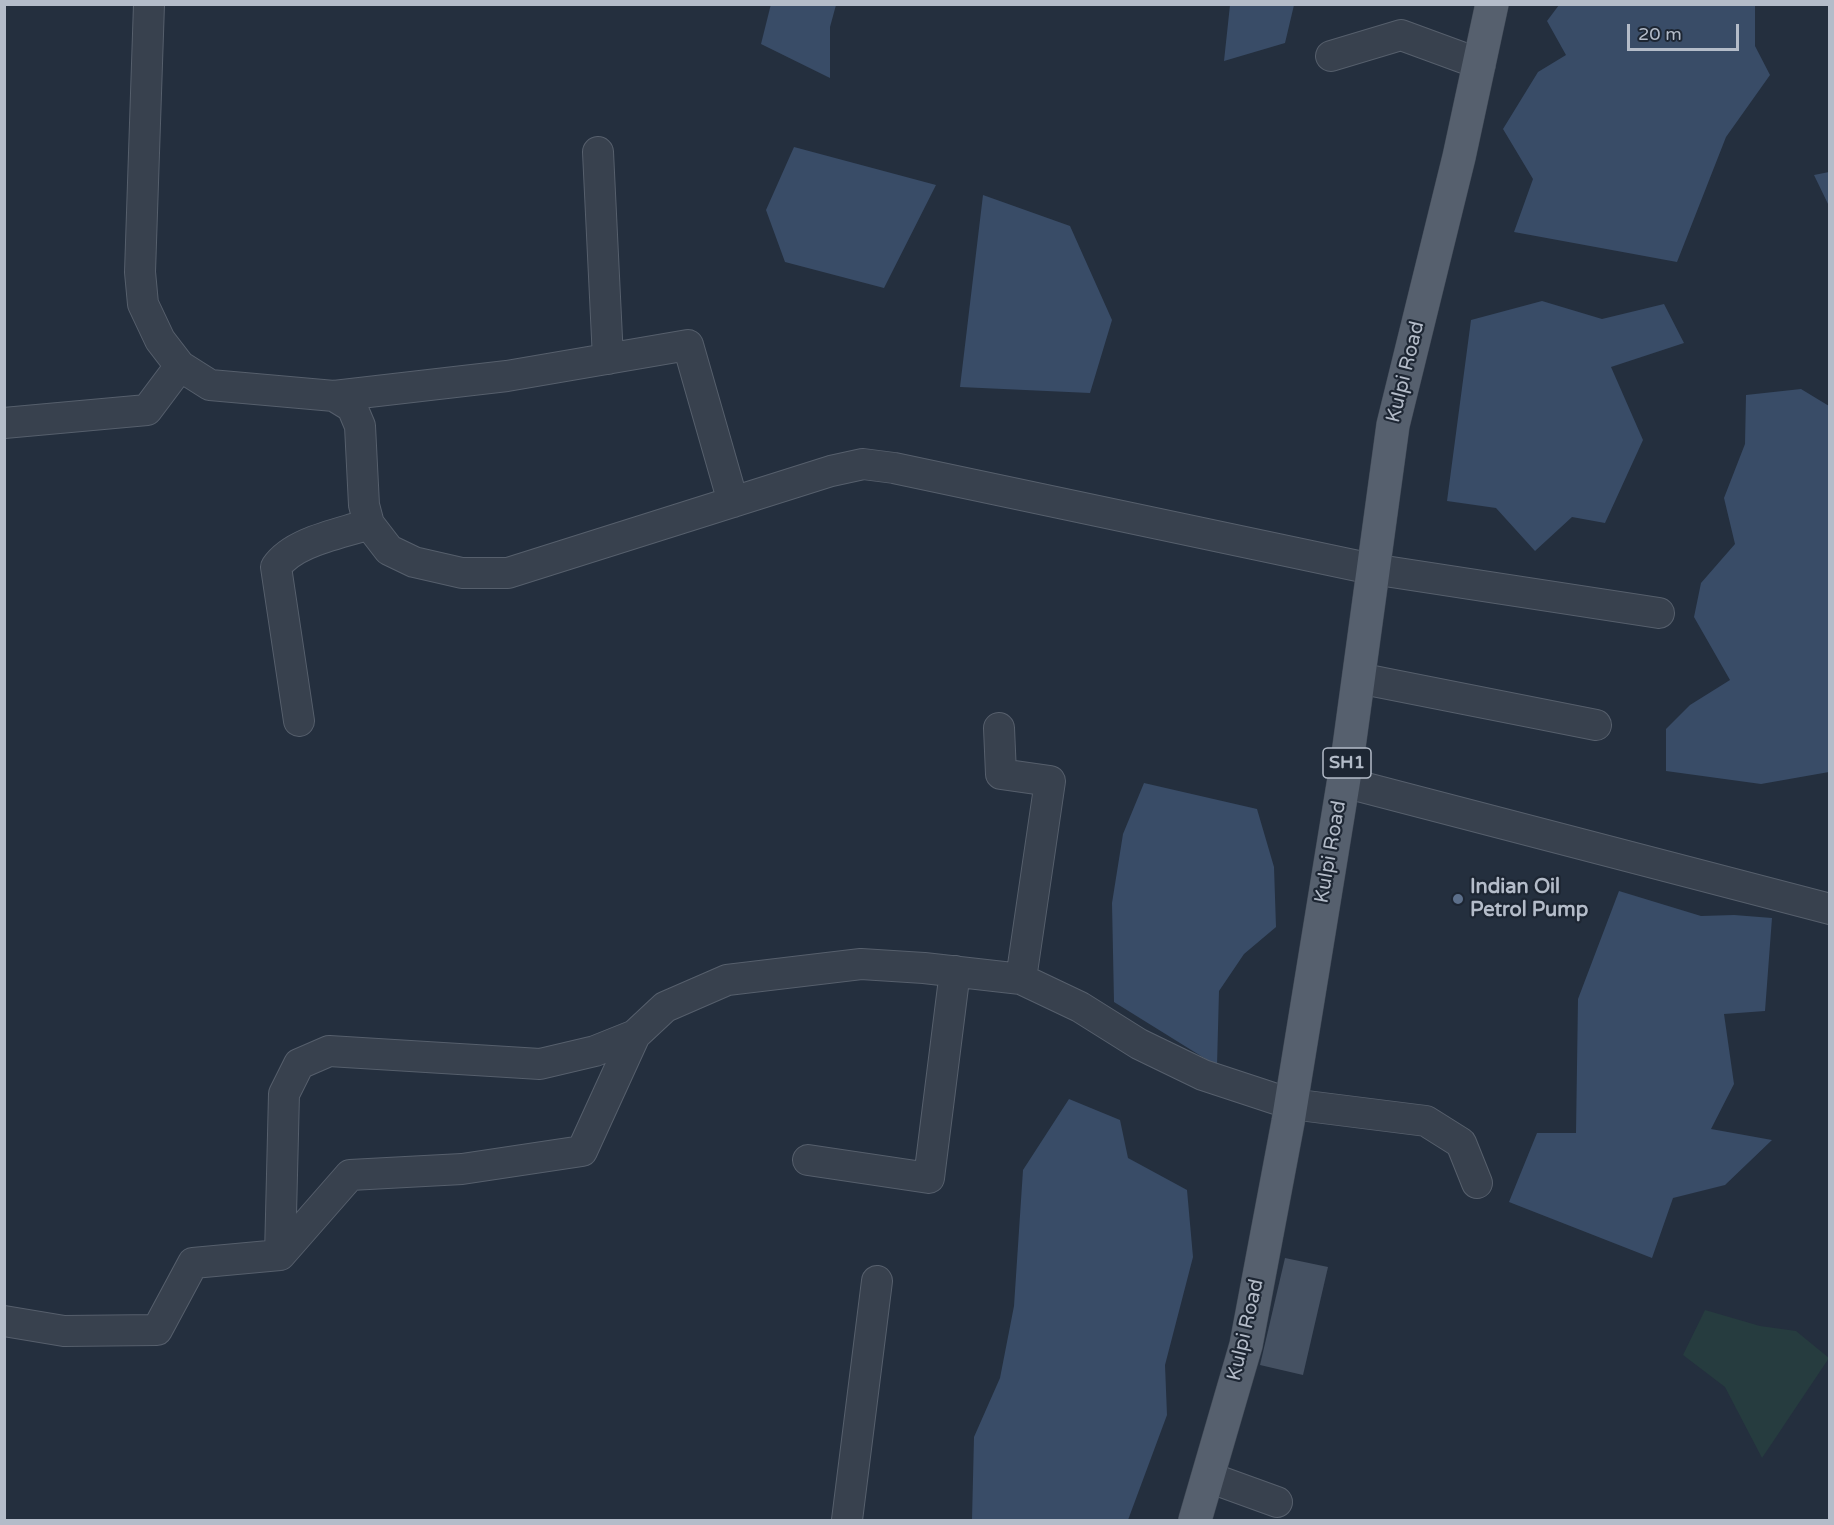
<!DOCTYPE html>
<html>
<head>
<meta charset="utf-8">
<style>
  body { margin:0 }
  #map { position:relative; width:1834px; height:1525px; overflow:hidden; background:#242f3e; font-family:"Varela Round",sans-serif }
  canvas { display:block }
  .frame { position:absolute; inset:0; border:6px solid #b4bcc9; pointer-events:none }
  .scale { position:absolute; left:1627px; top:24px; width:112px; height:27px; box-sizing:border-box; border:3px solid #b4bcc9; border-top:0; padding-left:8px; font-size:18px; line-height:21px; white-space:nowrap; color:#b4bcc9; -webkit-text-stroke:4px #1d2633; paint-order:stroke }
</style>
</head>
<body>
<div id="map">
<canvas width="1834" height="1525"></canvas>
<div class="frame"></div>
<div class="scale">20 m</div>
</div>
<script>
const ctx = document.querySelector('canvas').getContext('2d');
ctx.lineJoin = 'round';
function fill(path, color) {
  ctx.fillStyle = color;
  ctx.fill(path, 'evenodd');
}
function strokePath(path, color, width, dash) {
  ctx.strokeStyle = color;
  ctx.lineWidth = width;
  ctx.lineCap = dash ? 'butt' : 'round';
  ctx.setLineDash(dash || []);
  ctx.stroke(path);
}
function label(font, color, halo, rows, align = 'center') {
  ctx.font = font + ' "Varela Round",sans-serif';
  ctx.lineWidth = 4.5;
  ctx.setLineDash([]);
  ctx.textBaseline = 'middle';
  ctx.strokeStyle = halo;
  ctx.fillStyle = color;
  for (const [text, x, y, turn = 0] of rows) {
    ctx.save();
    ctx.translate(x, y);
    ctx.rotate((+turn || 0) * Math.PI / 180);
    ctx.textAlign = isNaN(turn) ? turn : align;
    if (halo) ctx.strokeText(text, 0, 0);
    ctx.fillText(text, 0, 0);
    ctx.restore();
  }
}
fill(new Path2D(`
  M 1705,1310 L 1760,1326 L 1796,1331 L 1829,1358 L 1762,1458 L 1725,1387 L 1683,1355 Z`), '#263c3f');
fill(new Path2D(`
  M 771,4 L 836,5 L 830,27 L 830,78 L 761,44 Z
  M 1230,5 L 1294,5 L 1285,43 L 1224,61 Z
  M 1559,5 L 1755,5 L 1755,46 L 1770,75 L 1726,137 L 1677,262 L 1514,232 L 1533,179 L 1503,129 L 1538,72 L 1566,55 L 1547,21 Z
  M 794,147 L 936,185 L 884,288 L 785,262 L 766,210 Z
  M 1829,172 L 1830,172 L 1829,206 L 1814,175 Z
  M 983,195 L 1070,226 L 1112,320 L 1090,393 L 960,387 Z
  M 1542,301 L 1602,319 L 1664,304 L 1684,343 L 1611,367 L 1643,440 L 1605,523 L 1572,517 L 1535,551 L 1496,508 L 1447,501 L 1471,320 Z
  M 1801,389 L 1829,406 L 1829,772 L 1761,784 L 1666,771 L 1666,729 L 1690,705 L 1730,680 L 1694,617 L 1701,583 L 1735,544 L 1724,498 L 1745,444 L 1746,395 Z
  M 1144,783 L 1257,809 L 1274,867 L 1276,927 L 1244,954 L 1219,991 L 1217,1066 L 1114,1002 L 1112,903 L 1123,834 Z
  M 1619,891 L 1701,916 L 1734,915 L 1772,918 L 1765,1011 L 1724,1014 L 1734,1084 L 1711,1129 L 1772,1140 L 1725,1185 L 1673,1198 L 1652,1258 L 1509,1202 L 1537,1133 L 1576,1133 L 1578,999 Z
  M 1069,1099 L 1120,1120 L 1128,1158 L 1187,1190 L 1193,1257 L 1165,1365 L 1167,1415 L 1128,1520 L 972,1520 L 974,1437 L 1000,1378 L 1014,1306 L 1023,1170 Z`), '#394c67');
fill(new Path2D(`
  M 1285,1258 L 1328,1267 L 1303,1375 L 1260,1365 Z`), '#455162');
const minor = new Path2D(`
  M 149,4 L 140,272 L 143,304 L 160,340 L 180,366 L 210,385 L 334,396 L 352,407 L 360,426 L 364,505 L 369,524 L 389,550 L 414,562 L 462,573 L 508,573 L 831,471 L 863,464 L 894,468 L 1372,569 L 1659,613
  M 1331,56 L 1401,35 L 1480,64
  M 598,152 L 608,359
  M 334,396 L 507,376 L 688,345 L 733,502
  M 4,423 L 147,410 L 180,366
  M 1358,678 L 1596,725
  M 299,721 L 276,567 C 294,541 340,534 369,524
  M 999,728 L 1001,774 L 1050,781 L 1021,979
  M 1343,782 L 1830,909
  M 808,1160 L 929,1178 L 955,971
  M 280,1255 L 284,1094 L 299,1064 L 329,1051 L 540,1064 L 595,1051 L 635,1035 L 665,1007 L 727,980 L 861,964 L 924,968 L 1021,979 L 1080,1007 L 1139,1044 L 1203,1075 L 1291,1104 L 1426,1121 L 1461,1143 L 1477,1183
  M 4,1321 L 64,1331 L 157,1330 L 193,1263 L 280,1255 L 350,1175 L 462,1169 L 582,1151 L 635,1035
  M 1208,1477 L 1277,1502
  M 847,1520 L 877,1281`);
const primary = new Path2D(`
  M 1195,1520 L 1246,1345 L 1288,1122 L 1348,754 L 1393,425 L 1459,157 L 1492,4`);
strokePath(minor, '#565f6c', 32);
strokePath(primary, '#414a57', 34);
strokePath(minor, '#38414e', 30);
strokePath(primary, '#56606e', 33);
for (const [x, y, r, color] of [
  [1458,899,6,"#5c6f8a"]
]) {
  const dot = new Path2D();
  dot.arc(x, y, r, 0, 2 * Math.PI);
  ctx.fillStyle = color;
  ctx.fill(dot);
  strokePath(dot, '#1d2633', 2);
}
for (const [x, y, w] of [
  [1347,763,48]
]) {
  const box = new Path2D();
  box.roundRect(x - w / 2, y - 15, w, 30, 4.5);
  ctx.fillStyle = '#1d2633';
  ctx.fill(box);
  strokePath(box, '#b4bcc9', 1.5);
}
label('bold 18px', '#b4bcc9', null, [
  ["SH1",1347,763]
]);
label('20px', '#b4bcc9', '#1d2633', [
  ["Kulpi Road",1406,372,-76],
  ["Kulpi Road",1331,852,-80],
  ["Kulpi Road",1246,1330,-77]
]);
label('bold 20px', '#b4bcc9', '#1d2633', [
  ["Indian Oil",1470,888],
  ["Petrol Pump",1470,911]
], 'left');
</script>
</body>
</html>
